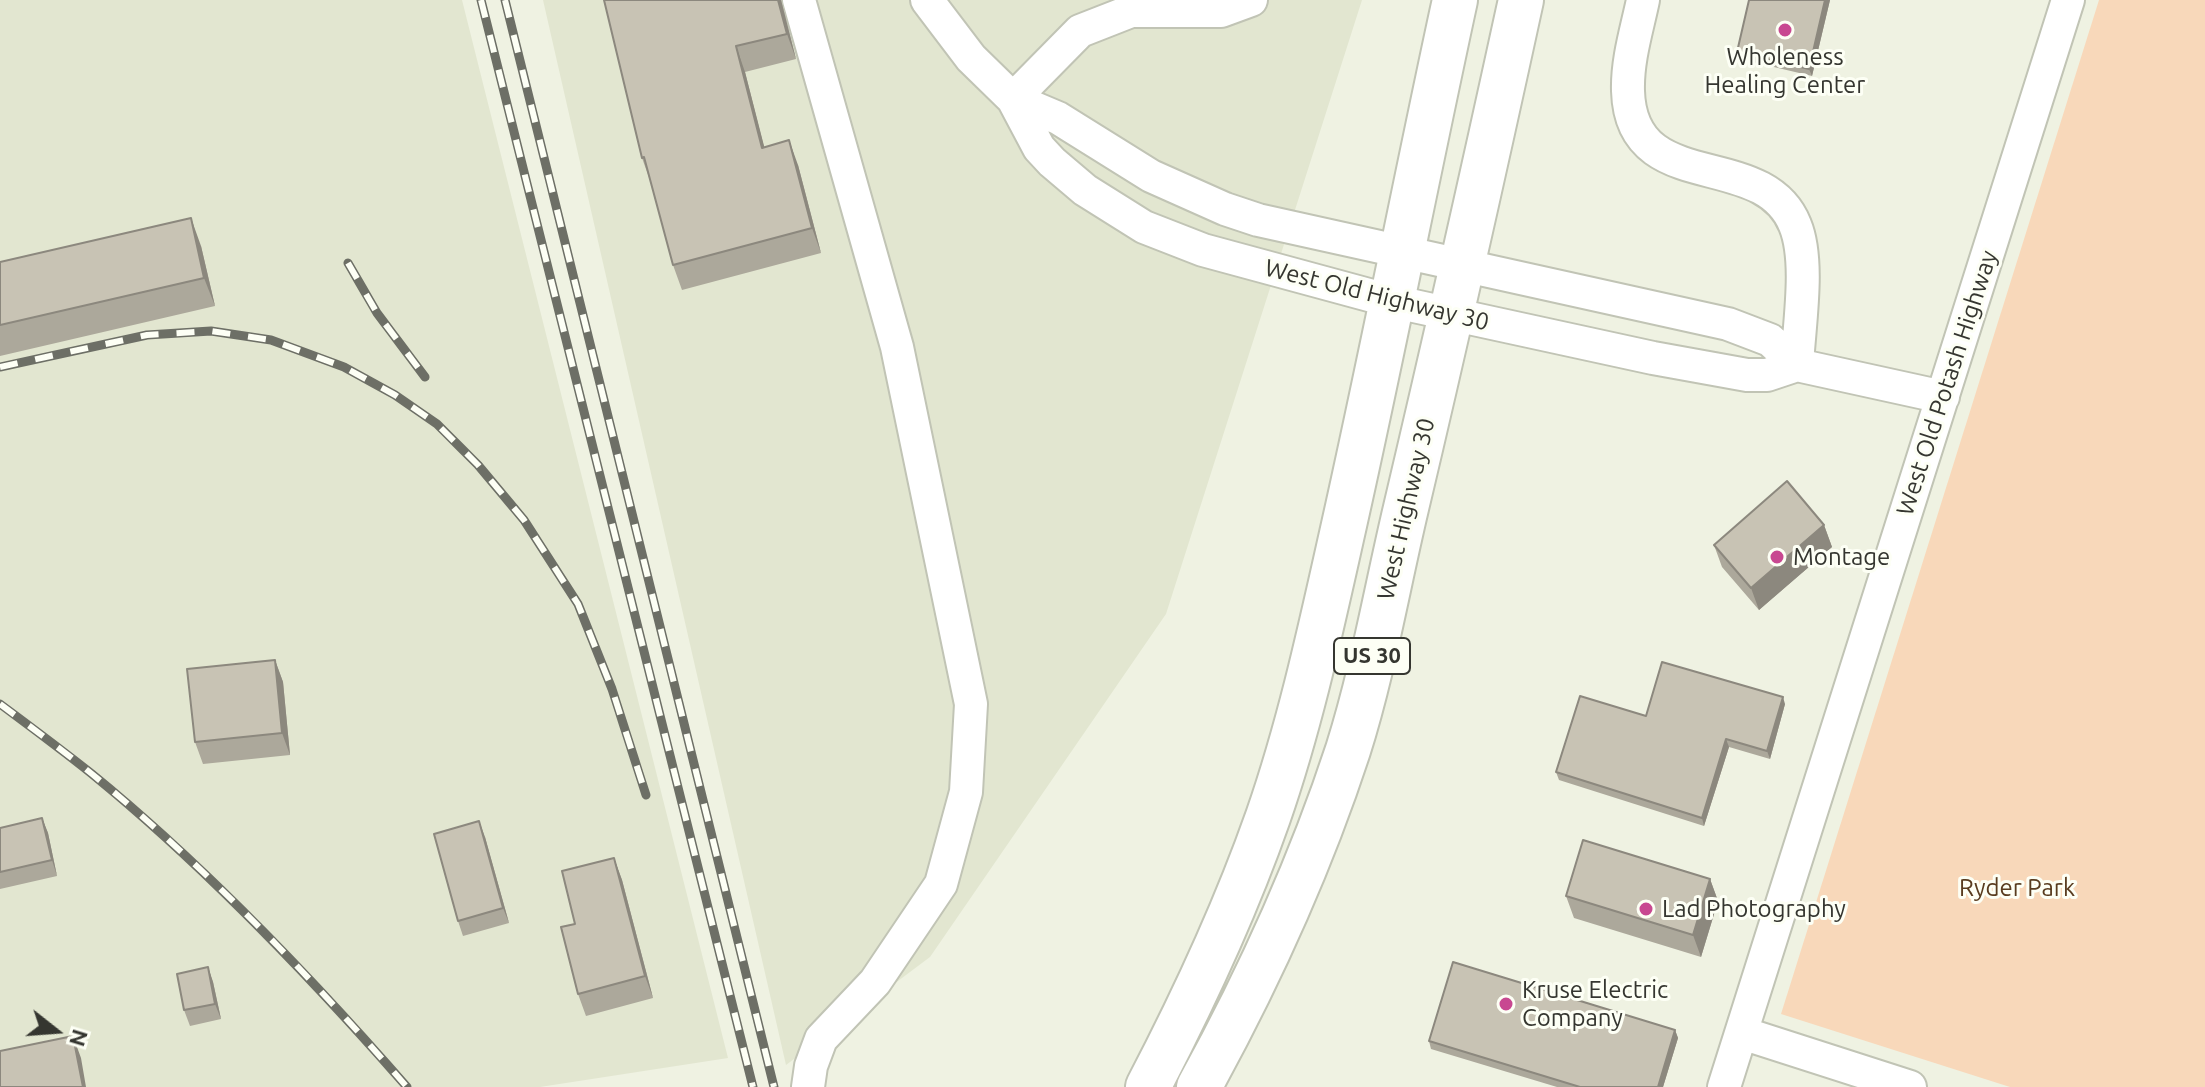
<!DOCTYPE html>
<html>
<head>
<meta charset="utf-8">
<style>
  body { margin:0 }
  #map { position:relative; width:2205px; height:1087px; overflow:hidden; background:#eff2e2; font-family:Ubuntu,sans-serif }
  canvas { display:block }
  .north { position:absolute; left:16px; top:991px; width:80px; height:80px; -webkit-text-stroke:6px #fdfff5; paint-order:stroke; rotate:107deg; font-size:22px; font-weight:700; line-height:32px; text-align:center; color:#353630 }
  .north::after { content:''; display:block; margin:auto; width:28px; height:36px; background:#353630; clip-path:polygon(50% 0,100% 100%,50% 72%,0 100%) }
</style>
</head>
<body>
<div id="map">
<canvas width="2205" height="1087"></canvas>
<div class="north">N</div>
</div>
<script>
const ctx = document.querySelector('canvas').getContext('2d');
ctx.lineJoin = 'round';
function fill(path, color) {
  ctx.fillStyle = color;
  ctx.fill(path, 'evenodd');
}
function strokePath(path, color, width, dash) {
  ctx.strokeStyle = color;
  ctx.lineWidth = width;
  ctx.lineCap = dash ? 'butt' : 'round';
  ctx.setLineDash(dash || []);
  ctx.stroke(path);
}
function label(font, color, halo, rows, align = 'center') {
  ctx.font = font + ' Ubuntu,sans-serif';
  ctx.lineWidth = 6;
  ctx.setLineDash([]);
  ctx.textBaseline = 'middle';
  ctx.strokeStyle = halo;
  ctx.fillStyle = color;
  for (const [text, x, y, turn = 0] of rows) {
    ctx.save();
    ctx.translate(x, y);
    ctx.rotate((+turn || 0) * Math.PI / 180);
    ctx.textAlign = isNaN(turn) ? turn : align;
    if (halo) ctx.strokeText(text, 0, 0);
    ctx.fillText(text, 0, 0);
    ctx.restore();
  }
}
fill(new Path2D(`
  M 0,0 L 462,0 L 728,1058 L 540,1087 L 0,1087 Z
  M 543,0 L 1362,0 L 1166,614 L 930,957 L 786,1065 Z`), '#e2e6d0');
fill(new Path2D(`
  M 2099,0 L 2205,0 L 2205,1087 L 2010,1087 L 1781,1014 Z`), '#f8d8ba');
const minor = new Path2D(`
  M 799,0 L 897,347 L 971,704 L 966,792 L 941,884 L 875,982 L 821,1039 L 811,1066 L 808,1087
  M 927,0 L 971,58 L 1013,99 L 1039,148 L 1052,162 L 1085,190 L 1144,227 L 1203,250 L 1391,301 L 1653,358 L 1747,375 L 1767,375 L 1797,365
  M 1643,0 C 1637,29 1627,60 1628,91 C 1631,199 1763,145 1795,225 C 1810,261 1799,325 1797,365
  M 1013,99 L 1058,118 L 1151,176 L 1225,209 L 1258,220 L 1728,324 L 1770,340 L 1797,365 L 1943,397
  M 1013,99 L 1080,31 L 1131,11 L 1221,11 L 1251,0
  M 1742,1033 L 1910,1087
  M 1724,1087 L 2068,0`);
const highway = new Path2D(`
  M 1148,1087 C 1194,999 1235,911 1268,817 C 1301,722 1322,623 1344,525 C 1383,351 1417,175 1455,0
  M 1199,1087 C 1258,980 1310,866 1348,750 C 1373,671 1387,588 1406,508 C 1446,339 1484,170 1521,0`);
strokePath(minor, '#c1c4b5', 36);
strokePath(highway, '#c1c4b5', 48);
strokePath(minor, '#fff', 32);
strokePath(highway, '#fff', 44);
const rail = new Path2D(`
  M 481,0 L 753,1087
  M 505,0 L 774,1087
  M 348,263 L 377,313 L 425,377
  M 0,367 L 147,335 L 211,331 L 271,340 L 344,367 L 395,395 L 437,424 L 478,465 L 524,520 L 578,604 L 612,689 L 646,795
  M 0,704 C 31,727 62,750 92,774 C 206,867 310,976 407,1087`);
strokePath(rail, '#6d6f66', 9);
strokePath(rail, '#fdfff5', 6, [18]);
fill(new Path2D(`
  M 604,0 L 781,0 L 796,59 L 745,72 L 764,147 L 798,165 L 821,253 L 682,290 L 673,265 L 651,183 L 642,158 Z
  M 1749,0 L 1830,0 L 1812,76 L 1740,59 L 1737,52 Z
  M 201,246 L 215,306 L 0,356 L 0,262 Z
  M 1824,525 L 1832,547 L 1759,610 L 1722,567 L 1714,545 Z
  M 275,660 L 283,682 L 290,755 L 203,764 L 195,742 Z
  M 1785,704 L 1770,759 L 1729,747 L 1704,826 L 1559,780 L 1556,772 L 1646,716 Z
  M 42,818 L 48,833 L 57,876 L 0,889 L 0,828 Z
  M 485,837 L 509,923 L 463,936 L 458,921 Z
  M 614,858 L 622,880 L 653,998 L 586,1016 L 578,994 Z
  M 1710,879 L 1718,901 L 1701,957 L 1574,918 L 1566,896 Z
  M 208,967 L 213,982 L 221,1019 L 190,1026 L 184,1010 Z
  M 1675,1030 L 1678,1038 L 1663,1087 L 1557,1087 L 1431,1049 L 1429,1041 Z`), '#aca89b');
fill(new Path2D(`
  M 778,0 L 781,0 L 796,59 L 787,34 Z
  M 1825,0 L 1830,0 L 1812,76 L 1809,69 Z
  M 736,46 L 745,72 L 771,173 L 762,148 Z
  M 789,140 L 798,165 L 821,253 L 812,228 Z
  M 191,218 L 201,246 L 215,306 L 204,278 Z
  M 1824,525 L 1832,547 L 1759,610 L 1751,588 Z
  M 275,660 L 283,682 L 290,755 L 282,733 Z
  M 1783,697 L 1785,704 L 1770,759 L 1767,751 Z
  M 1726,739 L 1729,747 L 1704,826 L 1702,818 Z
  M 42,818 L 48,833 L 57,876 L 52,860 Z
  M 479,821 L 485,837 L 509,923 L 503,908 Z
  M 614,858 L 622,880 L 653,998 L 645,976 Z
  M 1710,879 L 1718,901 L 1701,957 L 1693,935 Z
  M 208,967 L 213,982 L 221,1019 L 215,1004 Z
  M 1675,1030 L 1678,1038 L 1663,1087 L 1658,1087 Z
  M 73,1036 L 81,1058 L 86,1087 L 83,1087 Z`), '#8c887e');
const building = new Path2D(`
  M 604,0 L 778,0 L 787,34 L 736,46 L 762,148 L 789,140 L 812,228 L 673,265 L 644,157 L 642,158 Z
  M 1749,0 L 1825,0 L 1809,69 L 1737,52 Z
  M 191,218 L 204,278 L 0,325 L 0,262 Z
  M 1787,481 L 1824,525 L 1751,588 L 1714,545 Z
  M 275,660 L 282,733 L 195,742 L 187,669 Z
  M 1662,662 L 1783,697 L 1767,751 L 1726,739 L 1702,818 L 1556,772 L 1580,696 L 1646,716 Z
  M 42,818 L 52,860 L 0,872 L 0,828 Z
  M 479,821 L 503,908 L 458,921 L 434,834 Z
  M 1583,840 L 1710,879 L 1693,935 L 1566,896 Z
  M 614,858 L 645,976 L 578,994 L 561,927 L 575,924 L 562,871 Z
  M 1453,962 L 1675,1030 L 1658,1087 L 1580,1087 L 1429,1041 Z
  M 208,967 L 215,1004 L 184,1010 L 177,974 Z
  M 73,1036 L 83,1087 L 0,1087 L 0,1051 Z`);
fill(building, '#c8c3b4');
strokePath(building, '#8c887e', 2);
for (const [x, y, r, color] of [
  [1785,30,8,"#c84891"],
  [1777,557,8,"#c84891"],
  [1646,909,8,"#c84891"],
  [1506,1004,8,"#c84891"]
]) {
  const dot = new Path2D();
  dot.arc(x, y, r, 0, 2 * Math.PI);
  ctx.fillStyle = color;
  ctx.fill(dot);
  strokePath(dot, '#fdfff5', 3);
}
for (const [x, y, w] of [
  [1372,656,76]
]) {
  const box = new Path2D();
  box.roundRect(x - w / 2, y - 18, w, 36, 6);
  ctx.fillStyle = '#fdfff5';
  ctx.fill(box);
  strokePath(box, '#353630', 2);
}
label('bold 22px', '#353630', null, [
  ["US 30",1372,656]
]);
label('24px', '#353630', '#fdfff5', [
  ["Wholeness",1785,57,"center"],
  ["Healing Center",1785,85,"center"],
  ["Montage",1793,557],
  ["Lad Photography",1662,909],
  ["Kruse Electric",1522,990],
  ["Company",1522,1018]
], 'left');
label('24px', '#353630', '#fdfff5', [
  ["West Old Highway 30",1377,295,14],
  ["West Old Potash Highway",1947,383,-72],
  ["West Highway 30",1406,509,-77]
]);
label('24px', '#593c1f', '#fdfff5', [
  ["Ryder Park",2017,888]
]);
</script>
</body>
</html>
